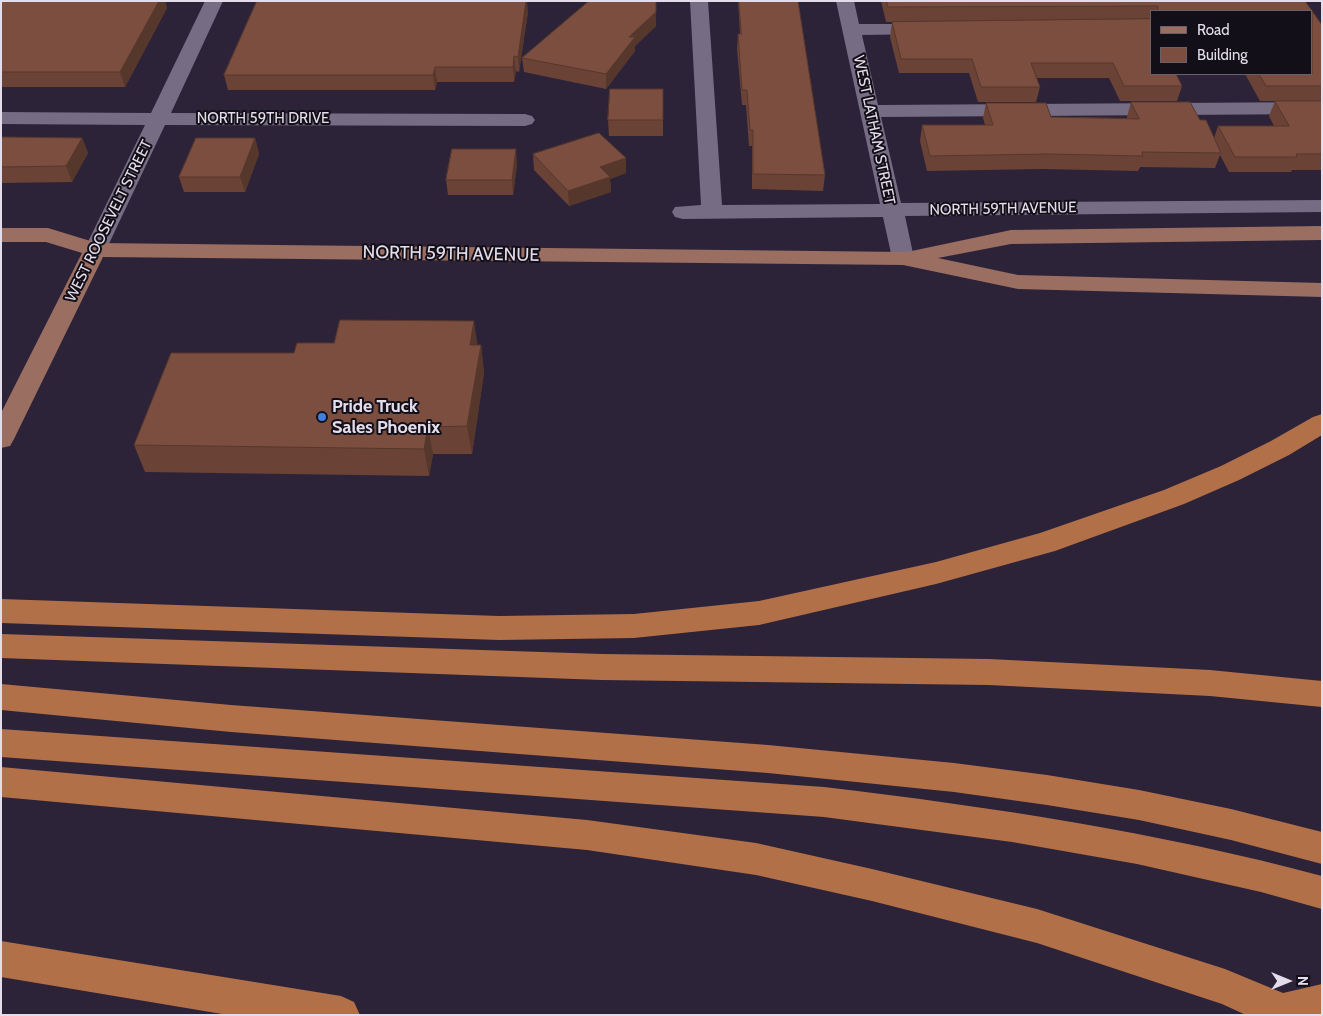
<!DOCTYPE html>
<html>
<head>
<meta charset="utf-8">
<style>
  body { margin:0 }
  #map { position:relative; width:1323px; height:1016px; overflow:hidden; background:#2c2338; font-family:Cabin,sans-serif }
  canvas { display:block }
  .frame { position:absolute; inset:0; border:2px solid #e3ddeb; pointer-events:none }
  .legend { position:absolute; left:1150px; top:10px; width:162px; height:65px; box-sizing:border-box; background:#130f18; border:1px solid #66616c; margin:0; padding:6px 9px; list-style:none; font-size:15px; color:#e3ddeb }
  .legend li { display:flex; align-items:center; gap:10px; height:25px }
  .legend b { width:25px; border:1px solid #66616c }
  .north { position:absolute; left:1263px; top:956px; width:50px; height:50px; -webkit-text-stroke:4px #130f18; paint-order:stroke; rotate:90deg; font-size:14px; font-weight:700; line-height:20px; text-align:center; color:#e3ddeb }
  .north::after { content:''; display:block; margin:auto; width:18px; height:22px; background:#e3ddeb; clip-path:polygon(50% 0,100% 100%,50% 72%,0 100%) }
</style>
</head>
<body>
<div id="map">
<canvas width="1323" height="1016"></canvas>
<div class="frame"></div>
<ul class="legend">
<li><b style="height:6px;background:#9a6e61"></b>Road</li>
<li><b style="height:14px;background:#7b4e3f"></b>Building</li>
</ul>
<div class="north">N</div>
</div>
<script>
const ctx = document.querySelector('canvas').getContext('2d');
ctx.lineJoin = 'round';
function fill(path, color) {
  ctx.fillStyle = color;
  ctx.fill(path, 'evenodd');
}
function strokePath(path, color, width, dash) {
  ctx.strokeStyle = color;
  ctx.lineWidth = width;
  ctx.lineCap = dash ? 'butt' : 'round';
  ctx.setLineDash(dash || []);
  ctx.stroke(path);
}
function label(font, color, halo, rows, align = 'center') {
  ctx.font = font + ' Cabin,sans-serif';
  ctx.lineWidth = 4;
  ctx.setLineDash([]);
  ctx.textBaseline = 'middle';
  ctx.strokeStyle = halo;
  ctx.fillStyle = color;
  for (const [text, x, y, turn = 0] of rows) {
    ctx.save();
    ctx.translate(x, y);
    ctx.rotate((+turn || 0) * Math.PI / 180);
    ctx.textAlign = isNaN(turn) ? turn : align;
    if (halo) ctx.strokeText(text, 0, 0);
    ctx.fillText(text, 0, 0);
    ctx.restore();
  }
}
fill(new Path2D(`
  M 205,1 L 223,1 L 171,113 L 525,114 L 532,116 L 535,120 L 532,124 L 525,126 L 165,125 L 106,250 L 103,255 L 95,257 L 87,255 L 84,250 L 145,125 L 1,124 L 1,112 L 151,113 Z
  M 690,1 L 708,1 L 722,205 L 880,204 L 836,1 L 854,1 L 859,24 L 928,24 L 934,25 L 937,29 L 934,33 L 928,34 L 862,35 L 878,105 L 1322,102 L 1322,114 L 881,117 L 901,203 L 1322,200 L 1322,212 L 905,216 L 914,258 L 911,263 L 903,265 L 895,263 L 892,258 L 883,217 L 683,219 L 675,217 L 672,212 L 675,207 L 701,205 Z`), '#766c84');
fill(new Path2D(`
  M 1322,226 L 1322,240 L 1011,244 L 938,258 L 1018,275 L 1322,283 L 1322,297 L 1018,289 L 903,265 L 103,257 L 14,439 L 10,446 L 1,448 L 1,413 L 82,253 L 46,242 L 1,242 L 1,228 L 48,228 L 97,243 L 907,252 L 1011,230 Z`), '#9a6e61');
fill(new Path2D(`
  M 1322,414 L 1322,435 L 1289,455 L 1239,480 L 1184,504 L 1055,551 L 936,584 L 759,625 L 634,638 L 499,640 L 1,623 L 1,599 L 499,616 L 634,614 L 759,601 L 936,562 L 1040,533 L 1164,490 L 1221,466 L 1271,441 L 1313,417 Z
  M 1,634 L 602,654 L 989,659 L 1210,670 L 1322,681 L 1322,707 L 1210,696 L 989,685 L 602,680 L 1,658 Z
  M 1,684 L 231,705 L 768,745 L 954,763 L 1047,775 L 1139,790 L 1231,809 L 1322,832 L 1322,864 L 1231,840 L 1139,820 L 1047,805 L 954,792 L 768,773 L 231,732 L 1,710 Z
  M 1,729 L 824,787 C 992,807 1158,832 1322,876 L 1322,909 L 1261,892 L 1137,864 L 1012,842 L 824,817 L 1,757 Z
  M 1,767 L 587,820 L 756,843 L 872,869 L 1037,909 L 1225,969 L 1283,993 L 1322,984 L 1322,1015 L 1246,1015 L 1222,1004 L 1037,943 L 872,901 L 756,875 L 587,850 L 1,797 Z
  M 1,941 L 341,996 L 354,1002 L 360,1015 L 228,1015 L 1,977 Z`), '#b27049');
fill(new Path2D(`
  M 1,1 L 165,1 L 167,8 L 125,87 L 1,87 Z
  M 656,1 L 656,26 L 635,46 L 635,51 L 606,89 L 524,72 L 522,58 Z
  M 738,1 L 798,1 L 825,175 L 823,191 L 752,189 L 752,146 L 749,146 L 746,105 L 742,105 L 737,49 L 738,34 L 740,34 Z
  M 881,1 L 1305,1 L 1322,25 L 1322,101 L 1260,101 L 1245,74 L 1312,74 L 1312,11 L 1152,11 L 1152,74 L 1182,86 L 1177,101 L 1120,101 L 1109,78 L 1036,78 L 1040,87 L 1036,102 L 978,102 L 969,73 L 899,73 L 890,37 L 892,22 L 899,22 L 886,22 Z
  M 528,12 L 519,72 L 516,71 L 514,82 L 437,82 L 435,90 L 228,90 L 224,75 Z
  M 663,89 L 663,136 L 609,136 L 608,120 Z
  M 1275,101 L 1322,101 L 1322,170 L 1292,170 L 1291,172 L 1229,172 L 1220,155 L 1215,168 L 1140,167 L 1138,171 L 1043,169 L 927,171 L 920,141 L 922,125 L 985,125 L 983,118 L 986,103 L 1051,117 L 1127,118 L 1127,117 L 1131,102 L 1200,120 L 1214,138 L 1218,126 L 1274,126 L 1269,116 Z
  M 1,137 L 82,138 L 88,153 L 72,182 L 1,183 Z
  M 255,138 L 259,154 L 245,192 L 184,192 L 179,177 Z
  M 533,154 L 626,173 L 610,179 L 611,192 L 569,206 L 534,170 Z
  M 517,164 L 513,195 L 448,195 L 446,180 Z
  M 478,345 L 481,345 L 484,373 L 472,454 L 433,454 L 429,476 L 145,472 L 134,445 Z`), '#6a4336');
fill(new Path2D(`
  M 159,1 L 165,1 L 167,8 L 125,87 L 120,72 Z
  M 526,1 L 527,1 L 528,12 L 519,72 L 518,57 Z
  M 656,1 L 656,26 L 635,46 L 635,51 L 606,89 L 606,74 L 629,37 Z
  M 514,56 L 516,71 L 514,82 L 513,67 Z
  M 435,67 L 437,82 L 435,90 L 433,75 Z
  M 82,138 L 88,153 L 72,182 L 66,166 Z
  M 255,138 L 259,154 L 245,192 L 240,177 Z
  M 516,149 L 517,164 L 513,195 L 512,180 Z
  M 626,158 L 626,173 L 610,179 L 611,192 L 569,206 L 568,191 L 600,167 Z
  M 474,321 L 478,348 L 470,345 Z
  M 481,345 L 484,373 L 472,454 L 467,426 Z
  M 428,427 L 433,454 L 429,476 L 424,449 Z`), '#56372c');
const building = new Path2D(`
  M 1,1 L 159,1 L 120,72 L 1,72 Z
  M 257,1 L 526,1 L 518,57 L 514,56 L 513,67 L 435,67 L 433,75 L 224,75 Z
  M 589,1 L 656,1 L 656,12 L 629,37 L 635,37 L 606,74 L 522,58 Z
  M 739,1 L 798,1 L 825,175 L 753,174 L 753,130 L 750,130 L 747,90 L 742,90 L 738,34 L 741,34 Z
  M 887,1 L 1305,1 L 1322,25 L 1322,86 L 1266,86 L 1259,74 L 1312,74 L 1312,11 L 1158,11 L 1158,6 L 888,7 Z
  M 1152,19 L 1152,74 L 1176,74 L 1182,86 L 1124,86 L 1113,63 L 1031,63 L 1040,87 L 981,87 L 972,59 L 901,59 L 892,22 Z
  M 610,89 L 663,89 L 663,120 L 608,120 Z
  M 1275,101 L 1322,101 L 1322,154 L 1296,154 L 1297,157 L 1235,157 L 1218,126 L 1289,126 Z
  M 1131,102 L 1190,102 L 1200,120 L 1206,120 L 1221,153 L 1142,152 L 1143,156 L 1047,154 L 930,156 L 922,125 L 993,125 L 986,103 L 1046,103 L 1051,117 L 1139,119 Z
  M 599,133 L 626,158 L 600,167 L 610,177 L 568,191 L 533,154 Z
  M 1,137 L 82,138 L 66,166 L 1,167 Z
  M 196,138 L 255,138 L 240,177 L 179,177 Z
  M 452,149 L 516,149 L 512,180 L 446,180 Z
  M 340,320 L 474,321 L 470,345 L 481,345 L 467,426 L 428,427 L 424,449 L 134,445 L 171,353 L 294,353 L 297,343 L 334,343 Z`);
fill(building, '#7b4e3f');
strokePath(building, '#56372c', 1);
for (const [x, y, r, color] of [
  [322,417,5,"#3f7fe0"]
]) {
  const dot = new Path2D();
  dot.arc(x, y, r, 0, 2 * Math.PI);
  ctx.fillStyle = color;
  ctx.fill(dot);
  strokePath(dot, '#130f18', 2);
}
label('15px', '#e3ddeb', '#130f18', [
  ["NORTH 59TH DRIVE",263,119],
  ["WEST LATHAM STREET",874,130,78],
  ["NORTH 59TH AVENUE",1003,209,-1],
  ["WEST ROOSEVELT STREET",109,221,-64]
]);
label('18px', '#e3ddeb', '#130f18', [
  ["NORTH 59TH AVENUE",451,254,1]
]);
label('bold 18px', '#e3ddeb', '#130f18', [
  ["Pride Truck",332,407],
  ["Sales Phoenix",332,428]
], 'left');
</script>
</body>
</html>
